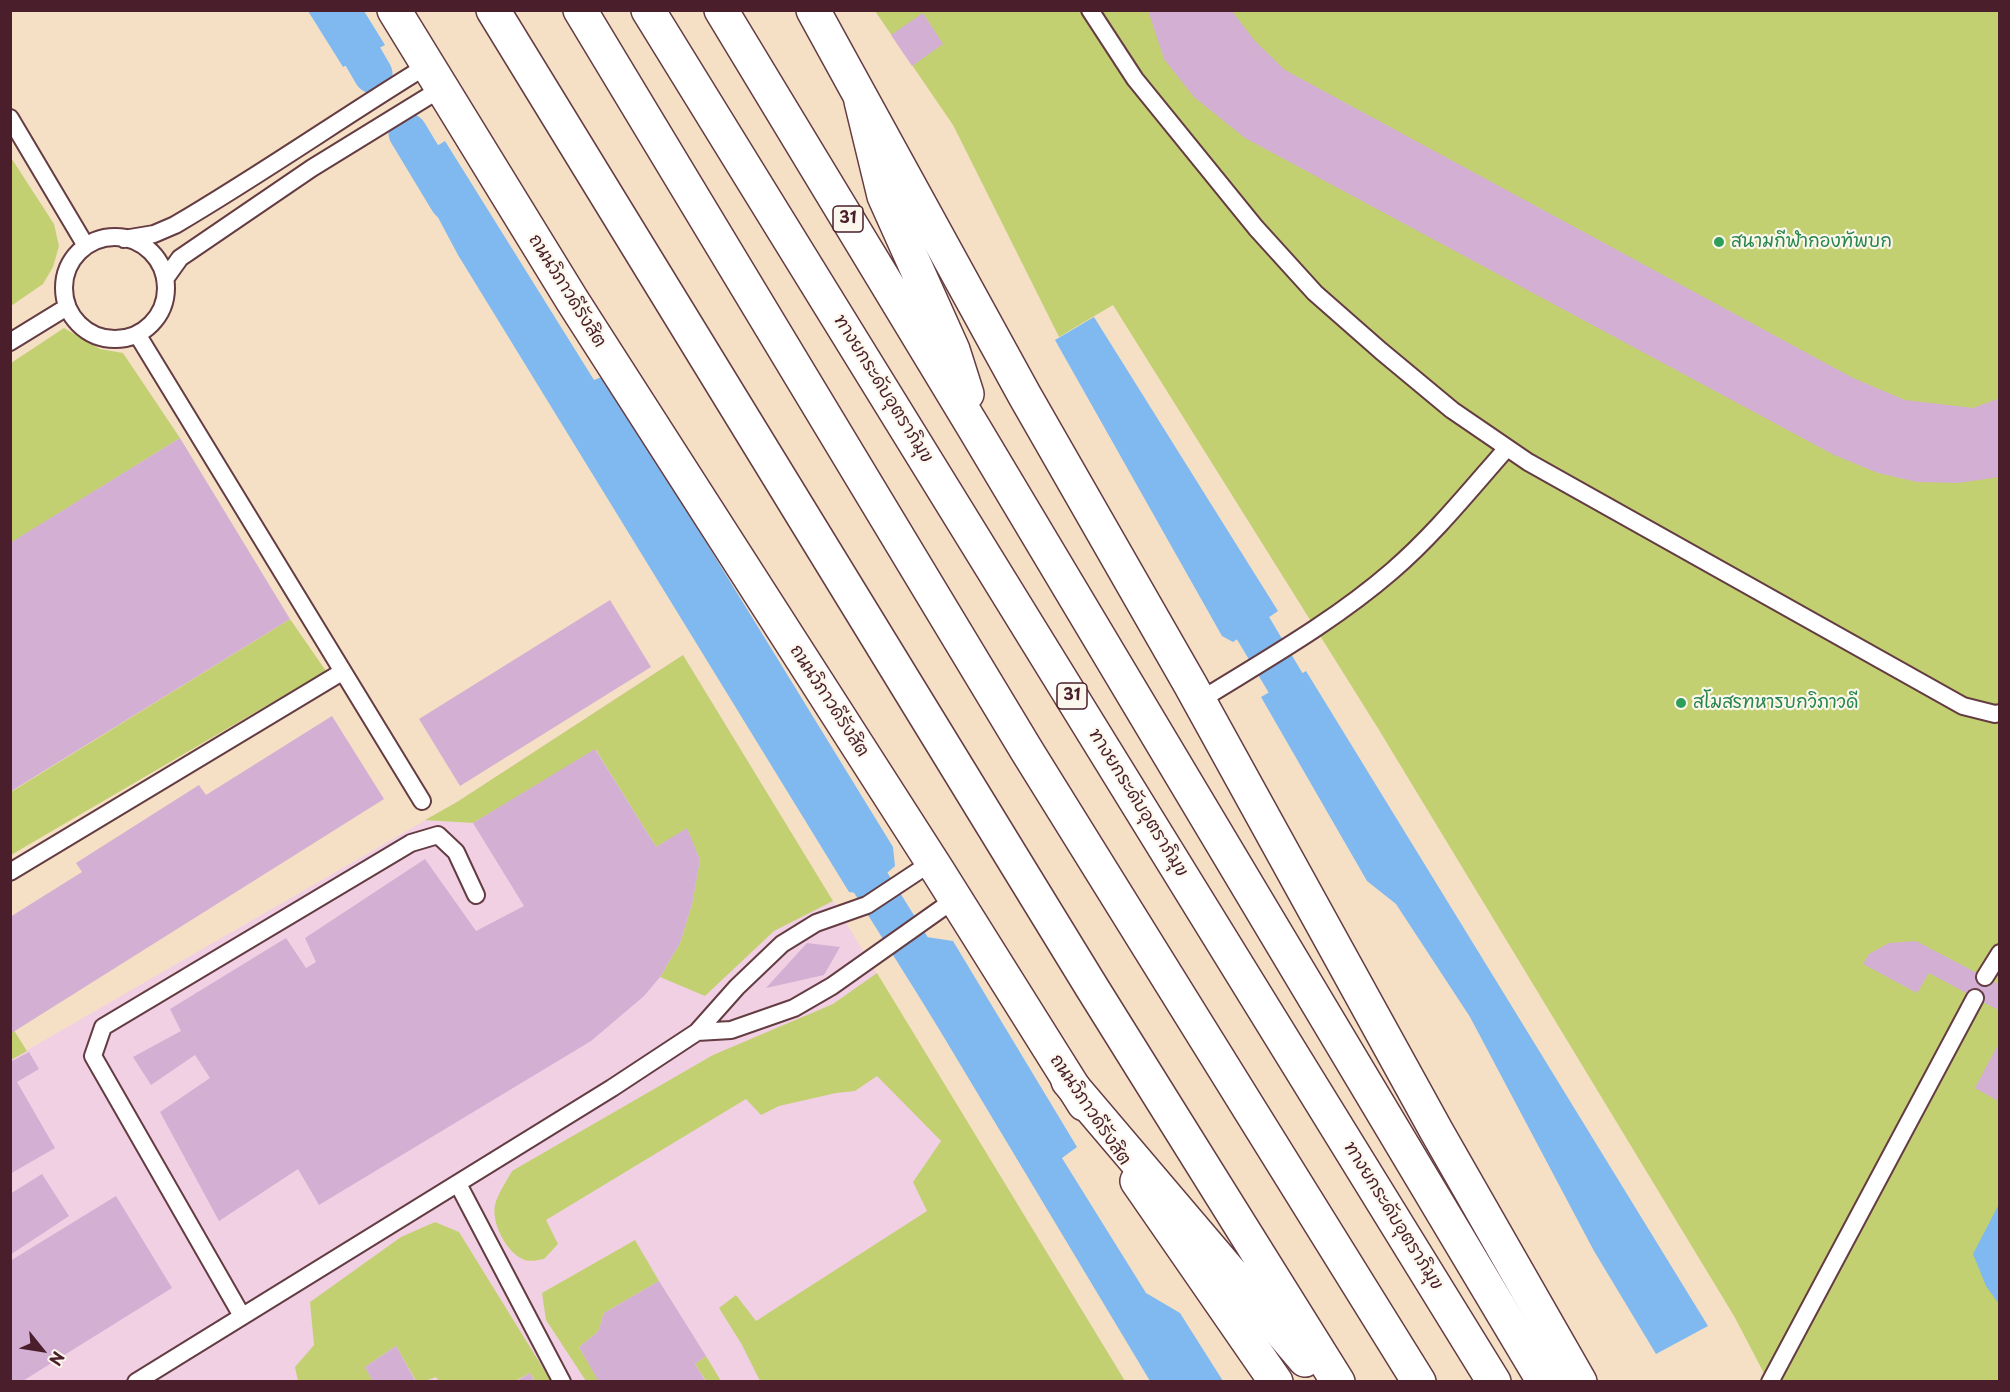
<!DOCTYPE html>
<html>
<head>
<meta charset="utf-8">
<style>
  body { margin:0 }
  #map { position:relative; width:2010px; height:1392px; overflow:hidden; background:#f5e0c6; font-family:"Playpen Sans",sans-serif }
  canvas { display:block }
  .frame { position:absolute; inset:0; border:12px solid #4a1f2b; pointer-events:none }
  .north { position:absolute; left:12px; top:1320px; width:60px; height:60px; -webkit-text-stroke:4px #fbf7ec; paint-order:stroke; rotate:120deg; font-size:16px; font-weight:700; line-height:24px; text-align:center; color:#4a1f2b }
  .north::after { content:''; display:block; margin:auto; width:21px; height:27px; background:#4a1f2b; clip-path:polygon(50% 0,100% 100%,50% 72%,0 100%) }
</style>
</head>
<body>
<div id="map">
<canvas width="2010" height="1392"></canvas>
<div class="frame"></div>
<div class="north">N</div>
</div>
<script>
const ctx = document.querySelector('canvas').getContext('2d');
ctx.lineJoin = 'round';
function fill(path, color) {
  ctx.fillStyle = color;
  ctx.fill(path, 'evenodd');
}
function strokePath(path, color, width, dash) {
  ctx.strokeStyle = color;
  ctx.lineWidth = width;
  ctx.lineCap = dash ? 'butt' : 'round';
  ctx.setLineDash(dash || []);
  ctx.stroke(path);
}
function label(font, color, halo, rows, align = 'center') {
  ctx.font = font + ' "Playpen Sans","Playpen Sans Thai",sans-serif';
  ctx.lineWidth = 4.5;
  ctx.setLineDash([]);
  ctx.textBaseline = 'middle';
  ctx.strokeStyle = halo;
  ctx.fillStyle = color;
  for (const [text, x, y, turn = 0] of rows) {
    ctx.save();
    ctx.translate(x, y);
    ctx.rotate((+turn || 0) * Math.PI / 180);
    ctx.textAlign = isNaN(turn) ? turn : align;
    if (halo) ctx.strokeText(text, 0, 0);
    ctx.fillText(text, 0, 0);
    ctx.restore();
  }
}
fill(new Path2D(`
  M 683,655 L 1125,1381 L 11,1381 L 10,1060 L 457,802 Z`), '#f1d0e3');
fill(new Path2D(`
  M 875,11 L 1999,11 L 1999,1381 L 1768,1381 L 1734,1316 L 1379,730 L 1113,305 L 1059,337 L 953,125 Z
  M 10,156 L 54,224 L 59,246 L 53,267 L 43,284 L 11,306 Z
  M 64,328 L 100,349 L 123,353 L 180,438 L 11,543 L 11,363 Z
  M 290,619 L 326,671 L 11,855 L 11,792 Z
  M 683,655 L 833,901 L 774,931 L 705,996 L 660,977 L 680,943 L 692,904 L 700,860 L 687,829 L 656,847 L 596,750 L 473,823 L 425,820 L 457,802 Z
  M 877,973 L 1125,1381 L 760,1381 L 742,1345 L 719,1308 L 736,1295 L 756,1321 L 927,1211 L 913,1182 L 941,1141 L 877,1076 L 855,1091 L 836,1093 L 779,1106 L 761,1115 L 746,1099 L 546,1220 L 558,1244 L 544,1259 C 538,1260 530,1262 525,1260 C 507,1254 491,1223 495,1205 C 498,1193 506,1182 512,1171 L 713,1055 L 833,1004 Z
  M 10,1024 L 27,1051 L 11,1060 L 10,1060 Z
  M 435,1222 L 459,1232 L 551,1381 L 535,1381 L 530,1373 L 515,1381 L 439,1381 L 436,1377 L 425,1381 L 416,1381 L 396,1346 L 365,1367 L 373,1381 L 298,1381 L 295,1367 L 314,1345 L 310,1302 L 401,1237 Z
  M 635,1240 L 659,1281 L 604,1313 L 598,1332 L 579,1347 L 599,1381 L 586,1381 L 546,1320 L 542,1293 Z
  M 706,1356 L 721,1381 L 706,1381 L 695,1364 Z`), '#c3d072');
fill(new Path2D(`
  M 308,11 L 364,11 L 385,45 L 343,67 Z
  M 445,141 L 594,380 L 604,376 L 893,847 L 895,866 L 863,894 L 849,892 L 458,255 L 409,163 Z
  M 1094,317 L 1278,611 L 1233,642 L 1222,636 L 1055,340 Z
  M 1306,671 L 1708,1326 L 1656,1354 L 1594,1251 L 1470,1017 L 1396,904 L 1367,881 L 1261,697 Z
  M 920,936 L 953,941 L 1077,1147 L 1062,1158 L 1146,1293 L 1180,1313 L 1223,1381 L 1150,1381 L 912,984 L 932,970 Z
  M 1999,1204 L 1999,1304 L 1986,1286 L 1973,1254 Z`), '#7fb9f0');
strokePath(new Path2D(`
  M 336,10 L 373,74
  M 408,133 L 449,201
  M 1225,581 L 1313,729
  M 844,840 L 956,1019`), '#7fb9f0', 39);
fill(new Path2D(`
  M 1148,10 L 1231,10 L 1255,41 L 1285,70 L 1853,378 L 1905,400 L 1973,408 L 2000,398 L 2000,477 L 1958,483 L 1917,482 L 1878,473 L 1834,455 L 1245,138 L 1194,97 L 1164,59 Z
  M 923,13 L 943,44 L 912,66 L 891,35 Z
  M 180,438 L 290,619 L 10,792 L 10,543 Z
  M 610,600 L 651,667 L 460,786 L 419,719 Z
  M 332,716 L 384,799 L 10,1034 L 10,917 L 82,872 L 76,863 L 199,785 L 206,795 Z
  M 595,749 L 656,847 L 687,828 L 700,860 L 692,904 L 680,943 L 660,977 L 644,996 L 591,1041 L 319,1205 L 298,1169 L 219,1221 L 160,1112 L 210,1078 L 195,1055 L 151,1085 L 133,1057 L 181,1031 L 170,1009 L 286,938 L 306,968 L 316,962 L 305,938 L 425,859 L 476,931 L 524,906 L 473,823 Z
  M 1916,941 L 2000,985 L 2000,1011 L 1929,973 L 1917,993 L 1863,964 L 1869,954 L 1889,943 Z
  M 807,943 L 840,947 L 824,975 L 766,988 Z
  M 2000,1041 L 2000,1102 L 1975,1088 Z
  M 29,1052 L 39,1069 L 17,1082 L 55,1148 L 10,1174 L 10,1062 Z
  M 42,1174 L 69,1216 L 10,1255 L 10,1194 Z
  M 116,1196 L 172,1288 L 21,1382 L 10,1382 L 10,1261 Z
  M 659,1281 L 706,1356 L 695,1364 L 706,1382 L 599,1382 L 579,1347 L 598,1332 L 604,1313 Z
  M 396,1346 L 416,1382 L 373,1382 L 365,1367 Z
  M 530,1373 L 535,1382 L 515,1382 Z`), '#d3afd3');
const service = new Path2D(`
  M 1090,10 L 1135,79 L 1256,228 L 1315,293 L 1381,351 L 1452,410 L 1528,462 L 1963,706 L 1995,714 L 2000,713
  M 10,118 L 86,246
  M64 288a51 51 0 1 1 102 0a51 51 0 1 1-102 0Z
  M 124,239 L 154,234 L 175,225 C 262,174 343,117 428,65
  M 165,279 L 180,258 L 312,168 L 442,88
  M 137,334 L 422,801
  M 10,342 L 67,307
  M 1199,701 C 1265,660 1333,622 1392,571 C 1434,535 1470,490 1507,448
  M 10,872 L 342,672
  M 1985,977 L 2000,953
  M 697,1032 L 731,1030 L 794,1008 L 832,986 L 955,899
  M 458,1184 L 562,1382
  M 242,1316 L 93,1056 L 103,1027 L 411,843 L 438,835 L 456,852 L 476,895
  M 136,1382 L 612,1088 L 697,1032 L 737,987 L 782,944 L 816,923 L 867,905 L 932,862
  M 1770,1382 L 1975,998`);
const secondary = new Path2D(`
  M 394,10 L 572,300 L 938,871 L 1084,1104
  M 813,10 L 1025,396 L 1190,684 L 1437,1132 L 1580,1382
  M 1137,1181 L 1276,1382`);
const trunk = new Path2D(`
  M 493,10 L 1091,986 L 1338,1382
  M 721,10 L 974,428 L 1544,1382
  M 861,101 L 884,196 L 953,350 L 967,394
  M 1068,1081 L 1305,1360`);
const motorway = new Path2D(`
  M 580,10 L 1027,751 L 1419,1382
  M 648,10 L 1494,1382`);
strokePath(service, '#643c42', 20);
strokePath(secondary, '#643c42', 36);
strokePath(trunk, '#643c42', 36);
strokePath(motorway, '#643c42', 36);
strokePath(service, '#fff', 16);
strokePath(secondary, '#fff', 33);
strokePath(trunk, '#fff', 33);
strokePath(motorway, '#fff', 33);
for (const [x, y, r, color] of [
  [1719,242,6,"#2e9e5b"],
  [1681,703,6,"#2e9e5b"]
]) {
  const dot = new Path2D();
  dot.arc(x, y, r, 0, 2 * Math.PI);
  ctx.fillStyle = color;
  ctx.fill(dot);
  strokePath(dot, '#fbf7ec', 2);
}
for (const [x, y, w] of [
  [848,219,30],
  [1072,696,30]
]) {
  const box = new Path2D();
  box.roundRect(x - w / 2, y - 13, w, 26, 4.5);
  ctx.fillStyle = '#fbf7ec';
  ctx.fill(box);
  strokePath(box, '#4a1f2b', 1.5);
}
label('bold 16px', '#4a1f2b', null, [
  ["31",848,219],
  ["31",1072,696]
]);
label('18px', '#27864d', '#fbf7ec', [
  ["สนามกีฬากองทัพบก",1731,242],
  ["สโมสรทหารบกวิภาวดี",1693,703]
], 'left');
label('18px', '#4a1f2b', '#fbf7ec', [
  ["ถนนวิภาวดีรังสิต",567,291,58],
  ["ทางยกระดับอุตราภิมุข",883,389,58],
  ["ถนนวิภาวดีรังสิต",829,701,57],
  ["ทางยกระดับอุตราภิมุข",1138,803,58],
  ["ถนนวิภาวดีรังสิต",1090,1110,56],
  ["ทางยกระดับอุตราภิมุข",1393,1216,58]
]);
</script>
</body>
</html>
